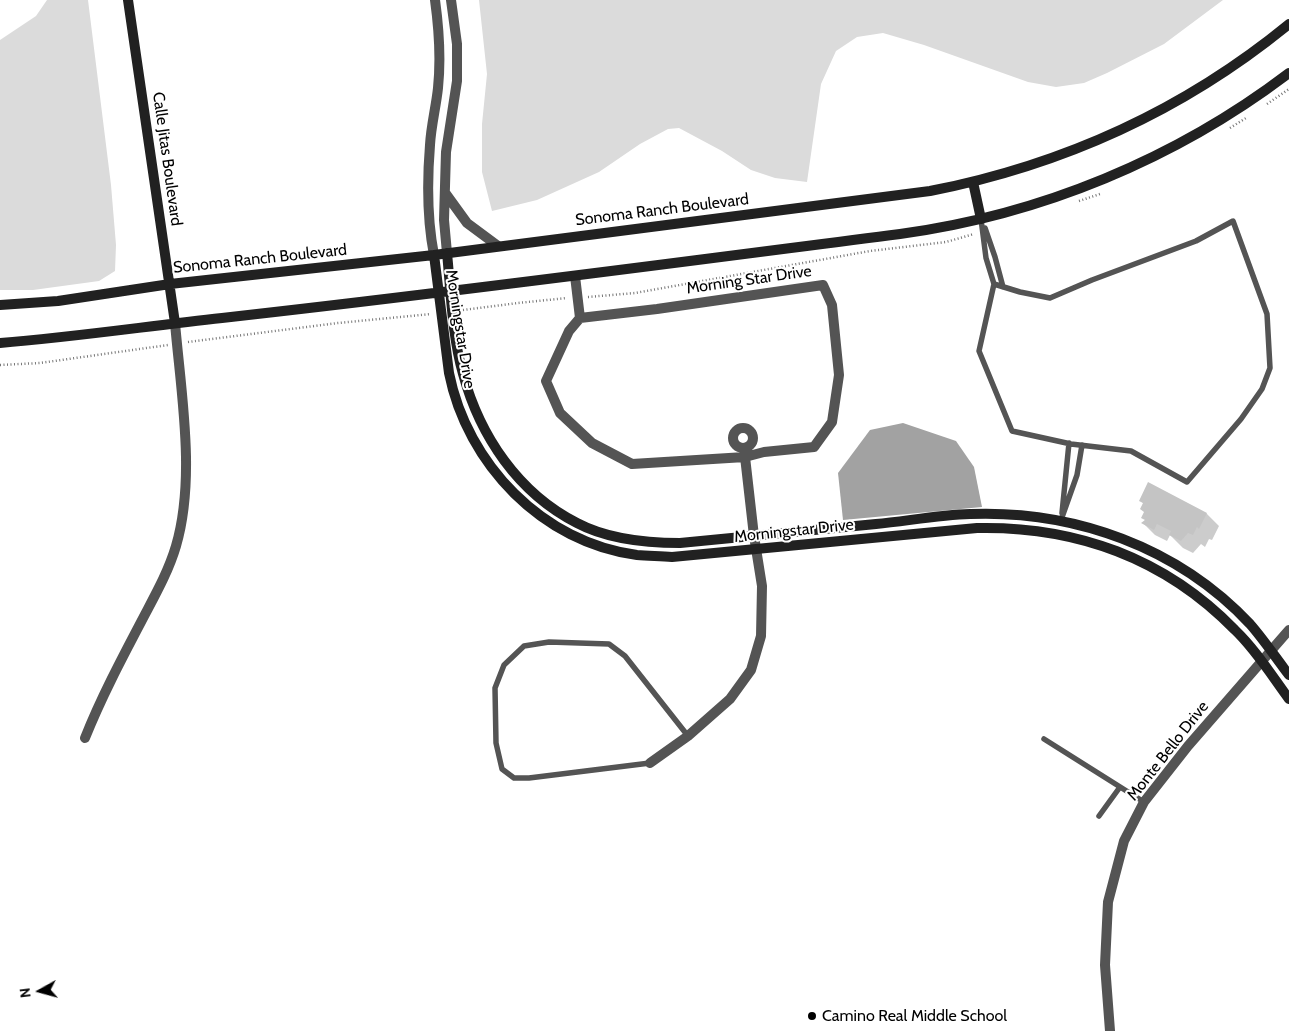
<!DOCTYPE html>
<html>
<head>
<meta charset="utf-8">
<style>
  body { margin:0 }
  #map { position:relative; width:1289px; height:1031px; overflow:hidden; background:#fff; font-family:Cabin,sans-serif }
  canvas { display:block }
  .north { position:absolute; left:15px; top:966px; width:50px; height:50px; -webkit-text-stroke:4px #fff; paint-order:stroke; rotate:263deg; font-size:14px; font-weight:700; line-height:20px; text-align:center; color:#000 }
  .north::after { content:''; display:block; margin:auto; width:18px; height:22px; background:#000; clip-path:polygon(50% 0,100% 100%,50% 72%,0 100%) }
</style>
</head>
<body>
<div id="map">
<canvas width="1289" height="1031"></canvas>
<div class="north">N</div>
</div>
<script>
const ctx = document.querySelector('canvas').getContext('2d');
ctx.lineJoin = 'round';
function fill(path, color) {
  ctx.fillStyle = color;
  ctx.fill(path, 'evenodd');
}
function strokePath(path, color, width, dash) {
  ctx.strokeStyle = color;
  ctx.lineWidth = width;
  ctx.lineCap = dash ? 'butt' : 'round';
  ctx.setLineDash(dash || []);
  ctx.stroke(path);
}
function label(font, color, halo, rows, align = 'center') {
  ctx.font = font + ' Cabin,sans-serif';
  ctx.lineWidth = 4;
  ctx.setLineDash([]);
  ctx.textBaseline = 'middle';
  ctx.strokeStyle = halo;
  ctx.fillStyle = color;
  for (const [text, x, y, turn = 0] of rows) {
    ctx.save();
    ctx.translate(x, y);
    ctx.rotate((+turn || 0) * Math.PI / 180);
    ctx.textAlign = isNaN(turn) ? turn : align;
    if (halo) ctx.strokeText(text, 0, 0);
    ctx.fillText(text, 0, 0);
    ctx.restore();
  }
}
fill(new Path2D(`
  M 47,0 L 88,0 L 111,185 L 116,245 L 115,271 L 99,281 L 33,290 L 0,290 L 0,40 L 36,16 Z
  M 479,0 L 1223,0 L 1164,44 L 1107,73 L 1084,83 L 1056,87 L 1028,82 L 924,45 L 883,33 L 857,37 L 836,51 L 821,84 L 807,182 L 775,178 L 751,170 L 722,151 L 679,128 L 668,129 L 640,144 L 599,172 L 537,200 L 492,211 L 482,172 L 482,124 L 487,74 Z`), '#dbdbdb');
fill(new Path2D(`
  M 903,423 L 956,441 L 974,467 L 982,507 L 843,520 L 838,473 L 870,430 Z`), '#a2a2a2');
fill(new Path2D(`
  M 1149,484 L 1207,514 L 1219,526 L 1212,540 L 1209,539 L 1205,547 L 1201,544 L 1193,553 L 1183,548 L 1170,535 L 1167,541 L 1155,535 L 1143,523 L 1145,520 L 1145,513 L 1144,504 L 1140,500 Z`), '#0003');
fill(new Path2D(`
  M 1148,482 L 1207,513 L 1199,529 L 1197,527 L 1193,535 L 1188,533 L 1181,541 L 1169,535 L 1171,531 L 1157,524 L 1154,530 L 1141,523 L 1145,520 L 1141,518 L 1144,512 L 1140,509 L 1143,503 L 1139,501 Z`), '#c4c4c4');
strokePath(new Path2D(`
  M 1267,104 L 1289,89
  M 1230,128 L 1246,118
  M 1079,201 L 1100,194
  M 588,297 L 635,293 L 870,251 L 946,242 L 974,234
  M 463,310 L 518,303 L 567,298
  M 188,342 L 338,323 L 431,314
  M 0,365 L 40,363 L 168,345`), '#767676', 2.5, [1, 2.5]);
strokePath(new Path2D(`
  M 981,219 L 986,258 L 994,284 L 979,351 L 1012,431 L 1071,444 L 1131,451 L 1187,482 L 1241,419 L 1262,389 L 1270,368 L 1267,314 L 1233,221 L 1196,241 L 1092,280 L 1050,298 L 1020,292 L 994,284
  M 985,228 L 995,257 L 1003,287
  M 1062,513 L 1069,443
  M 1061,520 L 1077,475 L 1082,445
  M 1044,739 L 1144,802
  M 650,763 L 529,778 L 514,778 L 502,769 L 496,743 L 495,688 L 504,665 L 524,646 L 549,642 L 609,644 L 625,656 L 688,736
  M 1099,816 L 1120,787`), '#545454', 5.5);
strokePath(new Path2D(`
  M 446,194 L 467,223 L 498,246
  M 447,253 L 444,220 L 446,152 L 457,81 L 457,44 L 451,0
  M 434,255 C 427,219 427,182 430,145 C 431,126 436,107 438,88 C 441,59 439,29 435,0
  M 575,276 L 580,318
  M 823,285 L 832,305 L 839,375 L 832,422 L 814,447 L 764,452 L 745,457 L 632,464 L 592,443 L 560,413 L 546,381 L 569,331 L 580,318 L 657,309 Z
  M733 438a10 10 0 1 1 20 0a10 10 0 1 1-20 0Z
  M 85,738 C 101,698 121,660 141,622 C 154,597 168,573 176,546 C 196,478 181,393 175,323
  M 650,763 L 688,736 L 730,699 L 751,670 L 761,636 L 762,586 L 754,536 L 744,448
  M 1110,1031 L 1105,965 L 1108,902 L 1124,841 L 1144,802 L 1188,746 L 1289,630`), '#545454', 10);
strokePath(new Path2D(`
  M 128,0 L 175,323
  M 973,182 L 981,219
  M 447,253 C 451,293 452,335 463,374 C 480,436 518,493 577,523 C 607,539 646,543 680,543 C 746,536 811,530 876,524 C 907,521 939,515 970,514 C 1074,510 1178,547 1250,624 C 1264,640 1276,658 1289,675
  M 434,255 L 449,373 C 467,464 543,543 637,555 C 649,556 660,556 672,557 L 977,528 C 1076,526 1165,558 1235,630 C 1256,650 1272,676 1289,699
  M 0,305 L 58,301 L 170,284 L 434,255 L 930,191 C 1062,165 1184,110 1289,24
  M 0,343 C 74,337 148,326 222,318 C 448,293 674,263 900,234 C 1040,215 1176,159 1289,73`), '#212121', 10);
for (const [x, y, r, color] of [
  [812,1016,5,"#000"]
]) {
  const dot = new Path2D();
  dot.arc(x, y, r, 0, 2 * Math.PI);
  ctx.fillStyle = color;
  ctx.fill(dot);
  strokePath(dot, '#fff', 2);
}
label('16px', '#000', '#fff', [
  ["Calle Jitas Boulevard",167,159,82],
  ["Sonoma Ranch Boulevard",662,210,-7],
  ["Sonoma Ranch Boulevard",260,259,-6],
  ["Morning Star Drive",749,280,-8],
  ["Morningstar Drive",460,329,81],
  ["Morningstar Drive",794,531,-6],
  ["Monte Bello Drive",1168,751,-52]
]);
label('16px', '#000', '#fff', [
  ["Camino Real Middle School",822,1016]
], 'left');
</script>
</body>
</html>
